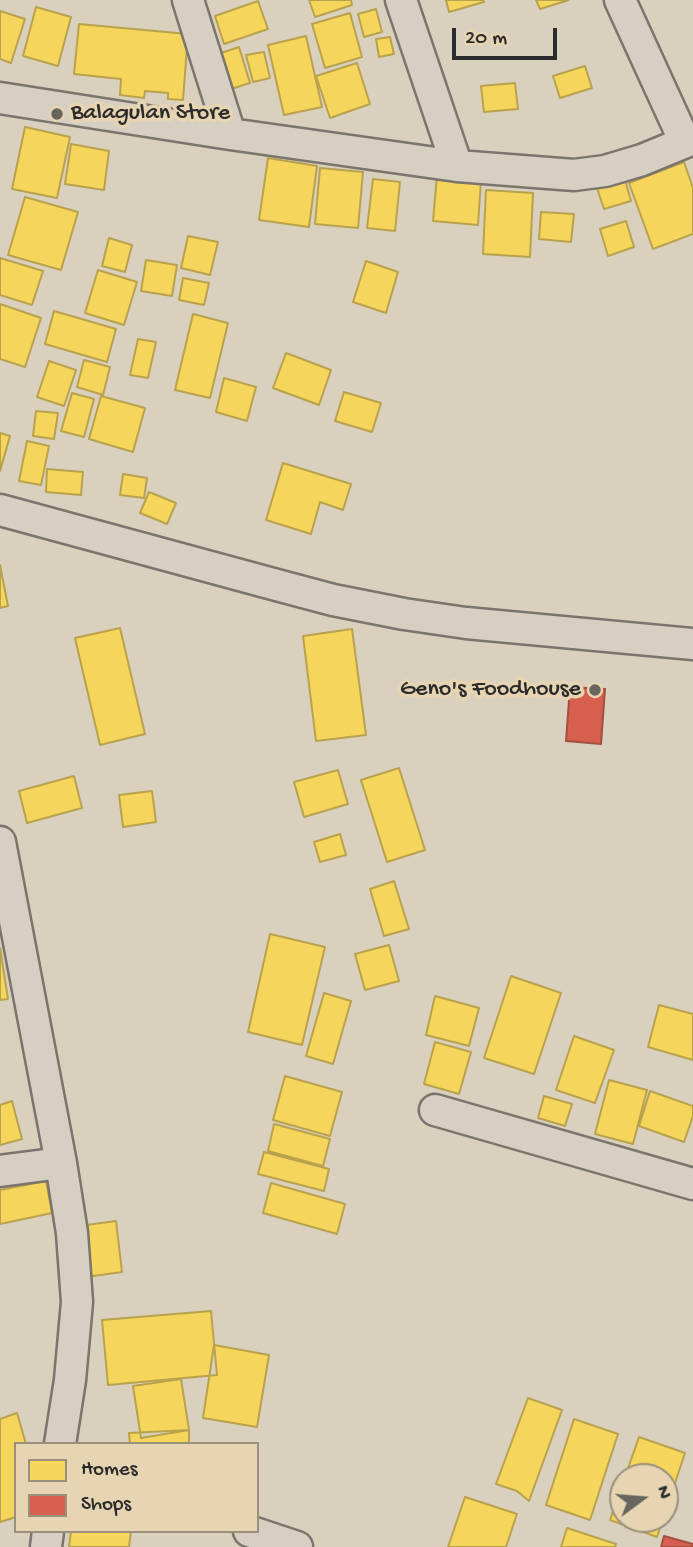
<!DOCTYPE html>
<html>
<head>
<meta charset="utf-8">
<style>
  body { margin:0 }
  #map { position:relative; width:693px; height:1547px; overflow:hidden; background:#dad0be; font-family:"Gochi Hand",sans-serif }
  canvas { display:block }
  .legend { position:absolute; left:14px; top:1442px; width:245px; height:91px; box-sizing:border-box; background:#e6d4b2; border:2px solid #9b907c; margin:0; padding:9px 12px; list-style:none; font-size:21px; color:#2b2b2b }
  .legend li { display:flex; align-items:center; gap:14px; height:35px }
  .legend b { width:35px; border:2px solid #9b907c }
  .north { position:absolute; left:609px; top:1463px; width:70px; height:70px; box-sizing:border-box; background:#e6d4b2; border:2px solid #9b907c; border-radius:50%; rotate:74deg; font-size:19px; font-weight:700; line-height:28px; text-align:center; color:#2b2b2b }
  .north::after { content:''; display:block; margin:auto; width:24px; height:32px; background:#68655e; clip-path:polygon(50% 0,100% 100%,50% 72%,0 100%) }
  .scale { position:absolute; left:452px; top:28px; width:105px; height:32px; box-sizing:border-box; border:4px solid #2b2b2b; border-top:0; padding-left:9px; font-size:21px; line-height:24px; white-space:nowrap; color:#2b2b2b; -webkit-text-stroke:5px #e6d4b2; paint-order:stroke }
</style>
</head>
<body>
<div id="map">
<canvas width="693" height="1547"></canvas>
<ul class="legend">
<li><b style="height:19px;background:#f6d55c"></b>Homes</li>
<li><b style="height:19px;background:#d6604d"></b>Shops</li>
</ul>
<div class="north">N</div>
<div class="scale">20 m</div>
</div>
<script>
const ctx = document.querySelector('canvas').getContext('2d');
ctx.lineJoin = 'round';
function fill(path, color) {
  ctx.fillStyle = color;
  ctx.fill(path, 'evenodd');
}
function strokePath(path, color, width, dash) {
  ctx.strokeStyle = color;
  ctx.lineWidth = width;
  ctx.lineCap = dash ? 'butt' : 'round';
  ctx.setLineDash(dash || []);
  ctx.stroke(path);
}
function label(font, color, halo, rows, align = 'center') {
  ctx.font = font + ' "Gochi Hand",sans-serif';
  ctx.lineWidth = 7;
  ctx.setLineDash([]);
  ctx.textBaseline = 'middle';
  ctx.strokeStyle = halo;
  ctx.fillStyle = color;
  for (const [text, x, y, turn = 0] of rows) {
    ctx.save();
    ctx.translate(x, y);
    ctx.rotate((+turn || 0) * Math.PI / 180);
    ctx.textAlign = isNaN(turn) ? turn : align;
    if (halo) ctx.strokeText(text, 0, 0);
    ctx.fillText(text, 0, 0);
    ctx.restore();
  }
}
const homes = new Path2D(`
  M 309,0 L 351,0 L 352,5 L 315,17 Z
  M 446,0 L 483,0 L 484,2 L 449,12 Z
  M 536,0 L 569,0 L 540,9 Z
  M 258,1 L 268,29 L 224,44 L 215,16 Z
  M 36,7 L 71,17 L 58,66 L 23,56 Z
  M 376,9 L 382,32 L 364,37 L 358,14 Z
  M 0,11 L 25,19 L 11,63 L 0,59 Z
  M 350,13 L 362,57 L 325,68 L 312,24 Z
  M 79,24 L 188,34 L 183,100 L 168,99 L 168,93 L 145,91 L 144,98 L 120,95 L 121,79 L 74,74 Z
  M 306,36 L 322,107 L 284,115 L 268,45 Z
  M 390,37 L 394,54 L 379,57 L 376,39 Z
  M 239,47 L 250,83 L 231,89 L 221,53 Z
  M 264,52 L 270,78 L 253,82 L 246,55 Z
  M 357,63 L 370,104 L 330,118 L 316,76 Z
  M 585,66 L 592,88 L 560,98 L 553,76 Z
  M 515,83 L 518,109 L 484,112 L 481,86 Z
  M 25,127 L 70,137 L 57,198 L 12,189 Z
  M 71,144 L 109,151 L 104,190 L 65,184 Z
  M 268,158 L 317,166 L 309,227 L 259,220 Z
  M 684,162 L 693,188 L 693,234 L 653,249 L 629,183 Z
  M 320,168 L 363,172 L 358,228 L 315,224 Z
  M 437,176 L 481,180 L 478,225 L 433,221 Z
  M 373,179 L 400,182 L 395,231 L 367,228 Z
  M 625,180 L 631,201 L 604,209 L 597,188 Z
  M 486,190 L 533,193 L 530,257 L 483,254 Z
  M 25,197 L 78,212 L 61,270 L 8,255 Z
  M 541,212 L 574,214 L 571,242 L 539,239 Z
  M 626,221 L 634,247 L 608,256 L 600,229 Z
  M 188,236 L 218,242 L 210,275 L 181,268 Z
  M 109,238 L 132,245 L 125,272 L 102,266 Z
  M 0,258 L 43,271 L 32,305 L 0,295 Z
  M 146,260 L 177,265 L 172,296 L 141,291 Z
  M 366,261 L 398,272 L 386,313 L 353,302 Z
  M 98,270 L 137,282 L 124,325 L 85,313 Z
  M 183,278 L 209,283 L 204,305 L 179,300 Z
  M 0,304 L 41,318 L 25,367 L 0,359 Z
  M 54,311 L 116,329 L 107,362 L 45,344 Z
  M 193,314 L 228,323 L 210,398 L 175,390 Z
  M 138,339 L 156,342 L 148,378 L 130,375 Z
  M 286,353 L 331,370 L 319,405 L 273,388 Z
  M 84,360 L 110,367 L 103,395 L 77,387 Z
  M 49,361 L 76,370 L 64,406 L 37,397 Z
  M 224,378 L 256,387 L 247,421 L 216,412 Z
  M 344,392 L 381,403 L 372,432 L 335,421 Z
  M 72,393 L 94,399 L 84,437 L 61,431 Z
  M 101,396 L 145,408 L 133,452 L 89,439 Z
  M 36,411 L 58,413 L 54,439 L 33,436 Z
  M 0,433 L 10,436 L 0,471 Z
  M 27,441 L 49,446 L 41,485 L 19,481 Z
  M 283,463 L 351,484 L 343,510 L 320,502 L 311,534 L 266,520 Z
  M 47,469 L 83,472 L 81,495 L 46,492 Z
  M 123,474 L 147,478 L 144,498 L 120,495 Z
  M 149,492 L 176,503 L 167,524 L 140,513 Z
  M 0,565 L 8,606 L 0,608 Z
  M 120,628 L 145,734 L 100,745 L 75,638 Z
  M 352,629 L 366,735 L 316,741 L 303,636 Z
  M 399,768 L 425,850 L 387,862 L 361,780 Z
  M 338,770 L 348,804 L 304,817 L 294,782 Z
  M 74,776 L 82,808 L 27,823 L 19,791 Z
  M 152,791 L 156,822 L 123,827 L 119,795 Z
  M 340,834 L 346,855 L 320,862 L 314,842 Z
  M 394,881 L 409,929 L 384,936 L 370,889 Z
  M 270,934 L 325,947 L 302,1045 L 248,1032 Z
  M 389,945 L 399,981 L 365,990 L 355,954 Z
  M 0,948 L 8,999 L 0,1000 Z
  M 511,976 L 561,993 L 534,1074 L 484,1058 Z
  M 324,993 L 351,1001 L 333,1064 L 306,1056 Z
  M 435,996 L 479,1008 L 469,1046 L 426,1035 Z
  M 659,1005 L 693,1014 L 693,1060 L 648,1047 Z
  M 574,1036 L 614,1050 L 595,1103 L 556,1090 Z
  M 435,1042 L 471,1052 L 459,1094 L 424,1084 Z
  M 285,1076 L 342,1092 L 330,1136 L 273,1120 Z
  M 609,1080 L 647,1090 L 633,1144 L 595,1134 Z
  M 650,1091 L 693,1106 L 693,1116 L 684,1142 L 639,1126 Z
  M 544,1096 L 572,1104 L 565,1126 L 538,1118 Z
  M 12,1101 L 22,1139 L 0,1145 L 0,1105 Z
  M 274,1124 L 330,1139 L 323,1166 L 268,1151 Z
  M 264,1152 L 329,1169 L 324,1191 L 258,1174 Z
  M 46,1181 L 52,1213 L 0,1224 L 0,1190 Z
  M 271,1183 L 345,1204 L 337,1234 L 263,1213 Z
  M 116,1221 L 122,1272 L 86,1277 L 79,1226 Z
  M 211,1311 L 217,1375 L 108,1385 L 102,1320 Z
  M 214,1345 L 269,1355 L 257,1427 L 203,1418 Z
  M 181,1379 L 189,1430 L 141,1438 L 133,1386 Z
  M 528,1398 L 562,1410 L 529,1501 L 517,1491 L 496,1484 Z
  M 17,1413 L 26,1444 L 16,1444 L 16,1517 L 0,1522 L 0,1419 Z
  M 574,1419 L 618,1434 L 590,1520 L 546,1505 Z
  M 189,1430 L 189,1444 L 130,1444 L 129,1433 Z
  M 639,1437 L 685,1453 L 665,1513 L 665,1477 L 625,1477 Z
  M 623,1482 L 623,1519 L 663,1519 L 657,1537 L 610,1520 Z
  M 465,1497 L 517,1514 L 506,1547 L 448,1547 Z
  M 567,1528 L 616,1544 L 615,1547 L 561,1547 Z
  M 71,1531 L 131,1531 L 129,1547 L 69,1547 Z`);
fill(homes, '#f6d55c');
strokePath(homes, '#b9a24d', 2);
const shops = new Path2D(`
  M 570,687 L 605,689 L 601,744 L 566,741 Z
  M 664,1536 L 693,1544 L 693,1547 L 661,1547 Z`);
fill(shops, '#d6604d');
strokePath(shops, '#a35043', 2);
const street = new Path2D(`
  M 188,0 L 230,134
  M 401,0 L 457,166
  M 620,0 L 685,142
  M 0,98 L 230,134 L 457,166 L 574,175 L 605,171 L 642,160 L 693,139
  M 0,510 L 273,584 L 333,600 L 404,614 L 466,623 L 693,644
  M 0,842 L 61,1163 L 72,1233 L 77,1302 L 70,1380 L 60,1444
  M 435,1110 L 693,1184
  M 0,1171 L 61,1163
  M 249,1531 L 297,1547
  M 46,1547 L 48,1531`);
strokePath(street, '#7a756d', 35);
strokePath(street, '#d6cfc2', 30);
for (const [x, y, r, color] of [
  [57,114,7,"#68655e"],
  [595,690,7,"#68655e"]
]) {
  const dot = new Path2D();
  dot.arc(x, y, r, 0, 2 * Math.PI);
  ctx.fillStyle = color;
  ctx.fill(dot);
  strokePath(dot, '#e6d4b2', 2.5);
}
label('24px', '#2b2b2b', '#e6d4b2', [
  ["Balagulan Store",71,114],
  ["Geno's Foodhouse",581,690,"right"]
], 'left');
</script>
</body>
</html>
